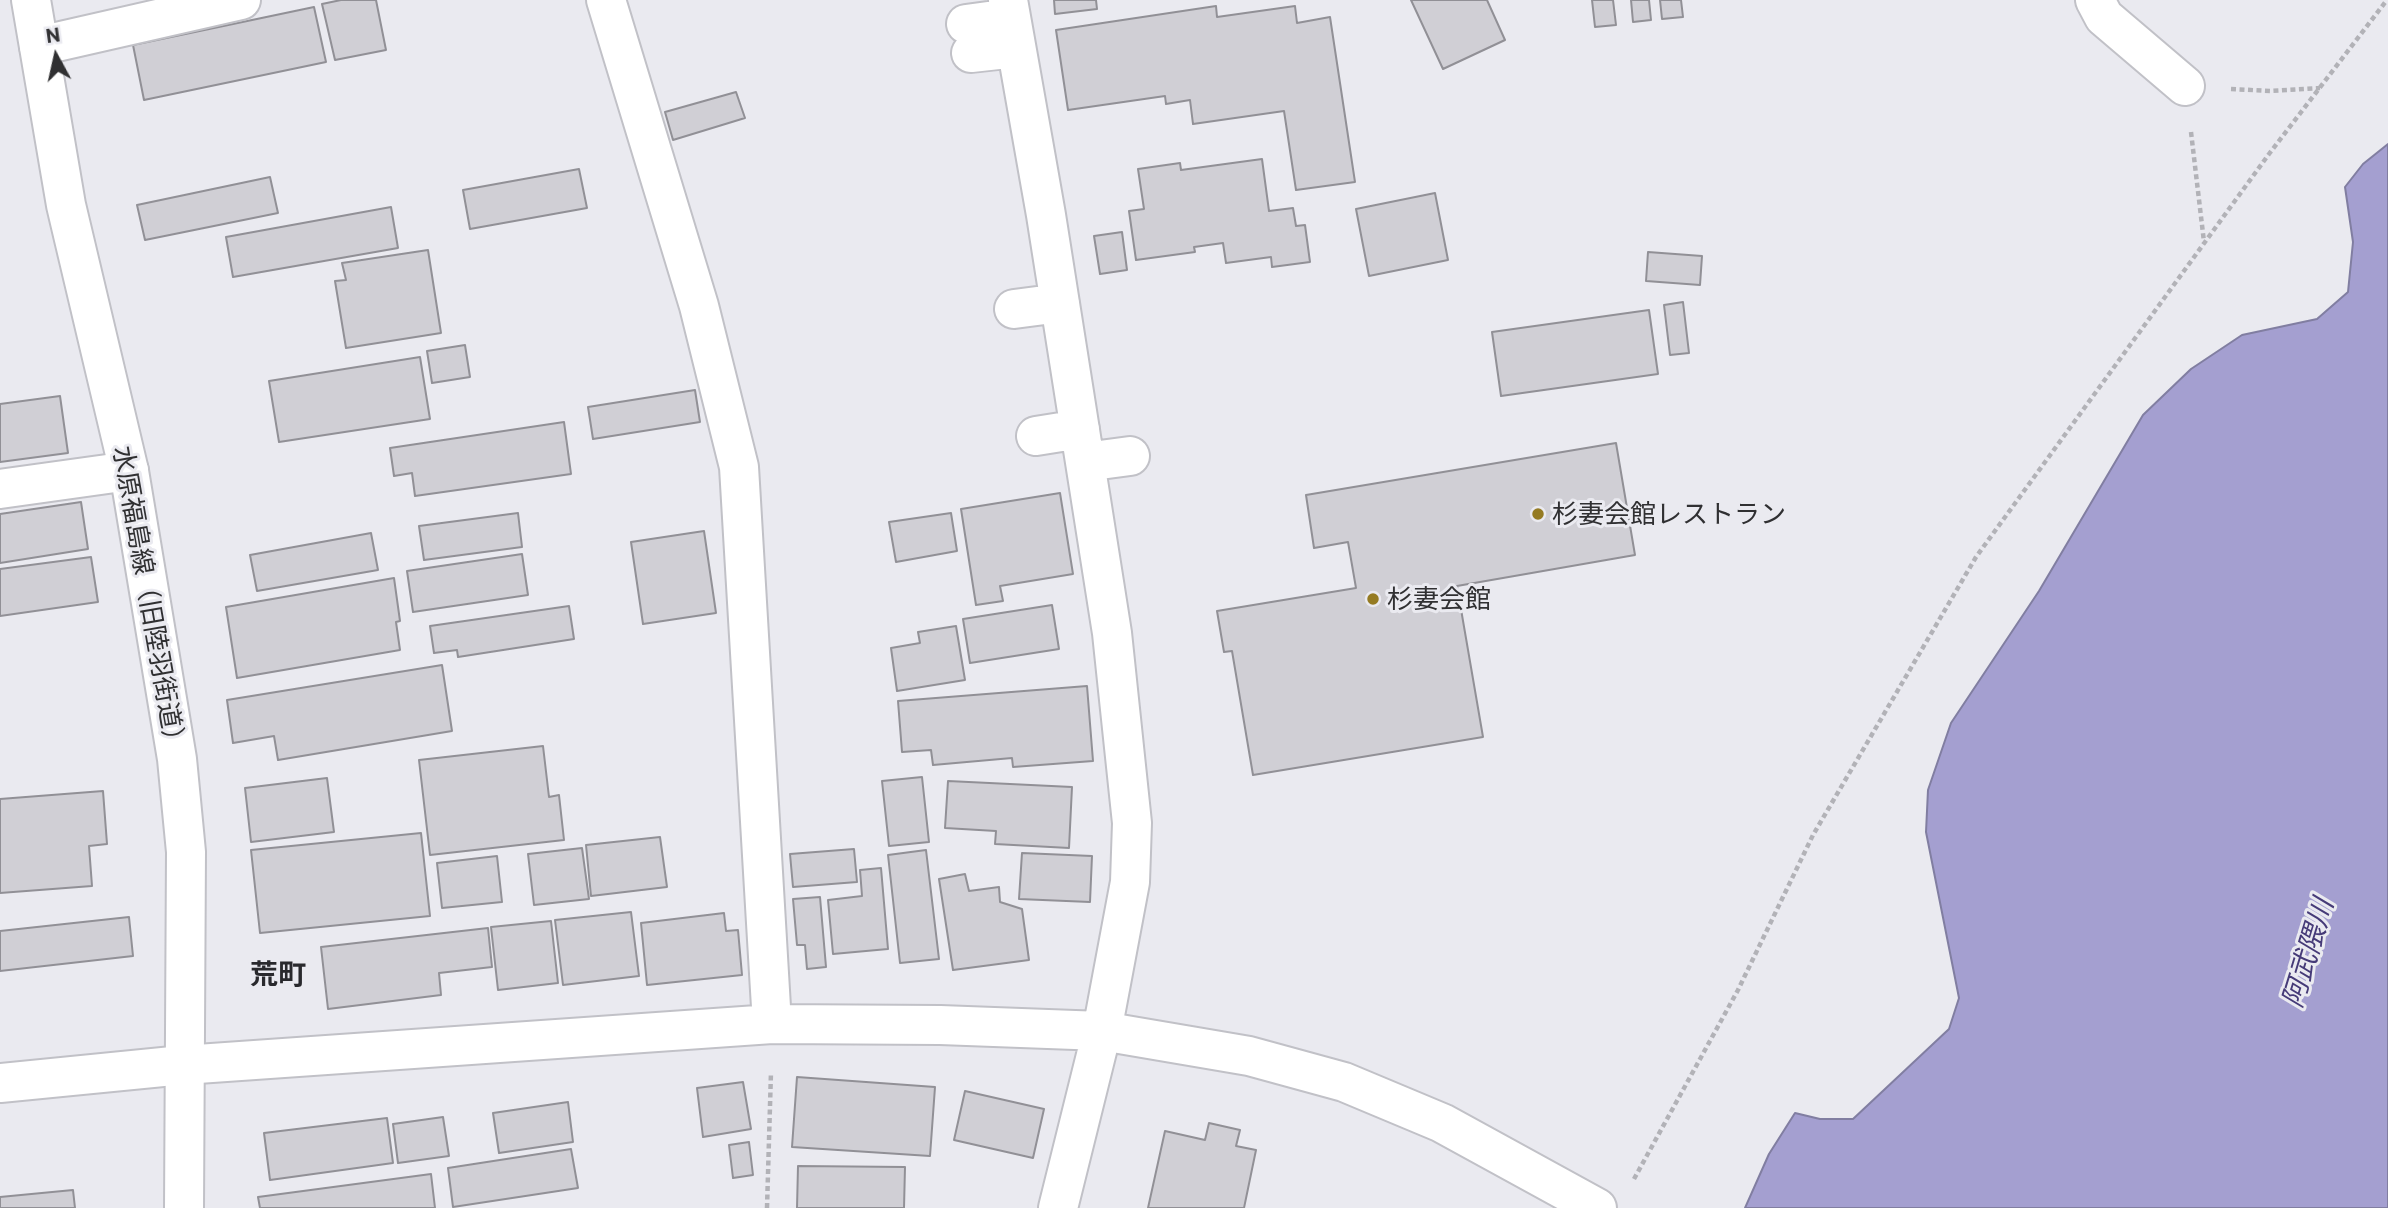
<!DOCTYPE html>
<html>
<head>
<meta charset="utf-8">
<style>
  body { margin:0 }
  #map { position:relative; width:2388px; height:1208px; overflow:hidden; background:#eaeaf0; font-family:Commissioner,sans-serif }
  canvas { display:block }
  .north { position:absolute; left:21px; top:21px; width:70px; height:70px; -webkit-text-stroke:5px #eaeaf0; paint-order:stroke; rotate:352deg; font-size:19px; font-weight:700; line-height:28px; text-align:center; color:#303032 }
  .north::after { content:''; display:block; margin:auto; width:24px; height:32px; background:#303032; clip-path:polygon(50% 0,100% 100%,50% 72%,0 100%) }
</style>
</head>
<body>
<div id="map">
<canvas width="2388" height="1208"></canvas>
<div class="north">N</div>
</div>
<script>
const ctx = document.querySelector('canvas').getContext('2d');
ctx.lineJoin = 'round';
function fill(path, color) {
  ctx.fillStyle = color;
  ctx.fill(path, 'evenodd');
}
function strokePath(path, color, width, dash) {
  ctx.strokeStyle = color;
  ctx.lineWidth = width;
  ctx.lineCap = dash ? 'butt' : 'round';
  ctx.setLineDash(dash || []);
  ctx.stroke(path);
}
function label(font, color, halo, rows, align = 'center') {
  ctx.font = font + ' Commissioner,"Noto Sans JP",sans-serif';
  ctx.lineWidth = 6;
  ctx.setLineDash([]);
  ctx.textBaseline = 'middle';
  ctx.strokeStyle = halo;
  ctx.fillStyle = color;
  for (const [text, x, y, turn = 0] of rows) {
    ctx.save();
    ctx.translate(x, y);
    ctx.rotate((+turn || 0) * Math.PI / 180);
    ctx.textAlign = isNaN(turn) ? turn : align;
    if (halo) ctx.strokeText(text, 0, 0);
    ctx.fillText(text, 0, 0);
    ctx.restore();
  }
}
const water = new Path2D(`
  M 2388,144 L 2388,1208 L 1745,1208 L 1769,1154 L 1795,1113 L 1820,1119 L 1853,1119 L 1949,1029 L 1959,998 L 1926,832 L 1928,790 L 1951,723 L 2039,591 L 2143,415 L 2191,369 L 2242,335 L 2317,319 L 2348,292 L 2353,242 L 2345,187 L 2363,164 Z`);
fill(water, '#a49fd0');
strokePath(water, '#817ea1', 2);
const building = new Path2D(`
  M 341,0 L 376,0 L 386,50 L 335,60 L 322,4 Z
  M 1054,0 L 1096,0 L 1097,9 L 1055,14 Z
  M 1411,0 L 1487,0 L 1505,40 L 1443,69 Z
  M 1592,0 L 1613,0 L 1616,25 L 1595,27 Z
  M 1631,0 L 1649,0 L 1651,20 L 1633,22 Z
  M 1660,0 L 1681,0 L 1683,17 L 1662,19 Z
  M 1216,6 L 1217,17 L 1295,6 L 1297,23 L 1330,17 L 1355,182 L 1296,190 L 1284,111 L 1193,124 L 1190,100 L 1166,104 L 1165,96 L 1068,110 L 1056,30 Z
  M 314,7 L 326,62 L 144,100 L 133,45 Z
  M 736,92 L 745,118 L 673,140 L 665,112 Z
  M 1262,159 L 1269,211 L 1293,208 L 1296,226 L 1305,225 L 1310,262 L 1272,267 L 1271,257 L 1226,263 L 1223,243 L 1194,247 L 1195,252 L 1136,260 L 1129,211 L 1144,209 L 1138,169 L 1180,163 L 1181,170 Z
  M 579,169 L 587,208 L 470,229 L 463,190 Z
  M 270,177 L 278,213 L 145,240 L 137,205 Z
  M 1435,193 L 1448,260 L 1369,276 L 1356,209 Z
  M 391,207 L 398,248 L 233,277 L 226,237 Z
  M 1122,232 L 1127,270 L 1100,274 L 1094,236 Z
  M 428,250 L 441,333 L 346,348 L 335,281 L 346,280 L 342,263 Z
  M 1648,252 L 1702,256 L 1700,285 L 1646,281 Z
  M 1683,302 L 1689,353 L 1670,355 L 1664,305 Z
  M 1649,310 L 1658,374 L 1501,396 L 1492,332 Z
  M 465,345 L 470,377 L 432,383 L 427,351 Z
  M 420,357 L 430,419 L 279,442 L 269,381 Z
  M 695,390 L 700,422 L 593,439 L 588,407 Z
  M 60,396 L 68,453 L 0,462 L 0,404 Z
  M 564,422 L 571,474 L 415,496 L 412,473 L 394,476 L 390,448 Z
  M 1616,443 L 1635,555 L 1457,586 L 1483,737 L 1253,775 L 1232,651 L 1224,652 L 1217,611 L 1356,588 L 1348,542 L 1314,548 L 1306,495 Z
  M 1060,493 L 1073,574 L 1000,586 L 1003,601 L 976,605 L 961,509 Z
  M 81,502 L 88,549 L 0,563 L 0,514 Z
  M 518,513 L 522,547 L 424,560 L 419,526 Z
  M 951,513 L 957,551 L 896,562 L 889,522 Z
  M 704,531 L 716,613 L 643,624 L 631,542 Z
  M 371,533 L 378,570 L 257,591 L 250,555 Z
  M 522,554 L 528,595 L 413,612 L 407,571 Z
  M 91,557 L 98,602 L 0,616 L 0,569 Z
  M 394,578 L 400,621 L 396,622 L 400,650 L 237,678 L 226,607 Z
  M 1052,605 L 1059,649 L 970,663 L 963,619 Z
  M 569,606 L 574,639 L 458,657 L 457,650 L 434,653 L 430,626 Z
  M 956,626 L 965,680 L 897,691 L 891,648 L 920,643 L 918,632 Z
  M 442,665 L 452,731 L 278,760 L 274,736 L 233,743 L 227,700 Z
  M 1087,686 L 1093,761 L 1013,767 L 1012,758 L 933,765 L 931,750 L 902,752 L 898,701 Z
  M 543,746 L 549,797 L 559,795 L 564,840 L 430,855 L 419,760 Z
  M 922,777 L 929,842 L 889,846 L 882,781 Z
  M 327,778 L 334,832 L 251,842 L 245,788 Z
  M 948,781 L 1072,787 L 1069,848 L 995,844 L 996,831 L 945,828 Z
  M 103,791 L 107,844 L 89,846 L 92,886 L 0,893 L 0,799 Z
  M 421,833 L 430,916 L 260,933 L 251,850 Z
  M 660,837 L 667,887 L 591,896 L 586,845 Z
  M 582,848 L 589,899 L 534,905 L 528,854 Z
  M 854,849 L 857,882 L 793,887 L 790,854 Z
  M 926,850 L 939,959 L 900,963 L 888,855 Z
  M 1022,853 L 1092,856 L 1090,902 L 1019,899 Z
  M 497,856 L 502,902 L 442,908 L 437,863 Z
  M 881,868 L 888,949 L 833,954 L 828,900 L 862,896 L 860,870 Z
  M 965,874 L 969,891 L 999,887 L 1000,902 L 1022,909 L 1029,960 L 953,970 L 939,879 Z
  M 820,897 L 826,967 L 807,969 L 805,945 L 797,945 L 793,899 Z
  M 631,912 L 639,976 L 563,985 L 555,920 Z
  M 724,913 L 726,931 L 738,930 L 742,975 L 647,985 L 641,923 Z
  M 129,917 L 133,956 L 0,971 L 0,931 Z
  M 551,921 L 558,983 L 498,990 L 491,927 Z
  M 488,928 L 492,967 L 439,973 L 441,995 L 328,1009 L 321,947 Z
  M 797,1077 L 935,1087 L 930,1156 L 792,1147 Z
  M 743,1082 L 751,1129 L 703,1137 L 697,1088 Z
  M 965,1091 L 1044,1109 L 1033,1158 L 954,1140 Z
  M 568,1102 L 573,1142 L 499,1153 L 493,1113 Z
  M 443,1117 L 449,1156 L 398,1163 L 393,1124 Z
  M 387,1118 L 393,1163 L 270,1180 L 264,1133 Z
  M 1209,1123 L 1240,1130 L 1236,1146 L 1256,1150 L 1244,1208 L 1148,1208 L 1165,1131 L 1205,1140 Z
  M 749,1142 L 753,1175 L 733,1178 L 729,1145 Z
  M 571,1149 L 578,1188 L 453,1207 L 448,1168 Z
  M 798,1166 L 905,1167 L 904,1208 L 797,1208 Z
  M 431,1174 L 435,1208 L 260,1208 L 258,1197 Z
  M 73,1190 L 75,1208 L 0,1208 L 0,1197 Z`);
fill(building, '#d0cfd5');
strokePath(building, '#919096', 2);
const minor = new Path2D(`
  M 606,0 L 699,306 L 739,467 L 772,1024
  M 1008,0 L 1046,215 L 1112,633 L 1132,823 L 1130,882 L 1102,1031 L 1058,1208
  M 2095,0 L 2104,17 L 2185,86
  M 966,24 L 1011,18
  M 39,46 L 241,0
  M 971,53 L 1016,48
  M 1014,309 L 1060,303
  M 1036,436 L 1080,429
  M 1085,462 L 1130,456
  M 0,489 L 129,471
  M 0,1083 L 183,1065 L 772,1024 L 940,1025 L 1102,1031 L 1249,1056 L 1344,1082 L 1442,1123 L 1597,1208`);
const major = new Path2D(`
  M 31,0 L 66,205 L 129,471 L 177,759 L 186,852 L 184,1208`);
strokePath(minor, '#c1c1c7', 42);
strokePath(major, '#c1c1c7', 42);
strokePath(new Path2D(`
  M 2231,89 L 2270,91 L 2320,88
  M 2191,132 L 2204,242
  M 1634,1179 L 1738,990 L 1813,835 L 1976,557 L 2269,154 L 2387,0
  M 767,1208 L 771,1072`), '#b2b2b7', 4.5, [5, 3.5]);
strokePath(minor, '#fff', 38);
strokePath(major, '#fff', 38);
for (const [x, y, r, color] of [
  [1538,514,7,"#957b22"],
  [1373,599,7,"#957b22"]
]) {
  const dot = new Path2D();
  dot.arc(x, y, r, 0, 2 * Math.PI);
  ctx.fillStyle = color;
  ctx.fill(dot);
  strokePath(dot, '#eaeaf0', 2.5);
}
label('26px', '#303032', '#eaeaf0', [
  ["杉妻会館レストラン",1552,514],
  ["杉妻会館",1387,599]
], 'left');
label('26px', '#303032', '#eaeaf0', [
  ["水原福島線（旧陸羽街道）",149,600,80]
]);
label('italic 28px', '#463b78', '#eaeaf0', [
  ["阿武隈川",2308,953,-73]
]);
label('bold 28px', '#29292d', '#eaeaf0', [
  ["荒町",278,975]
]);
</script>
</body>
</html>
